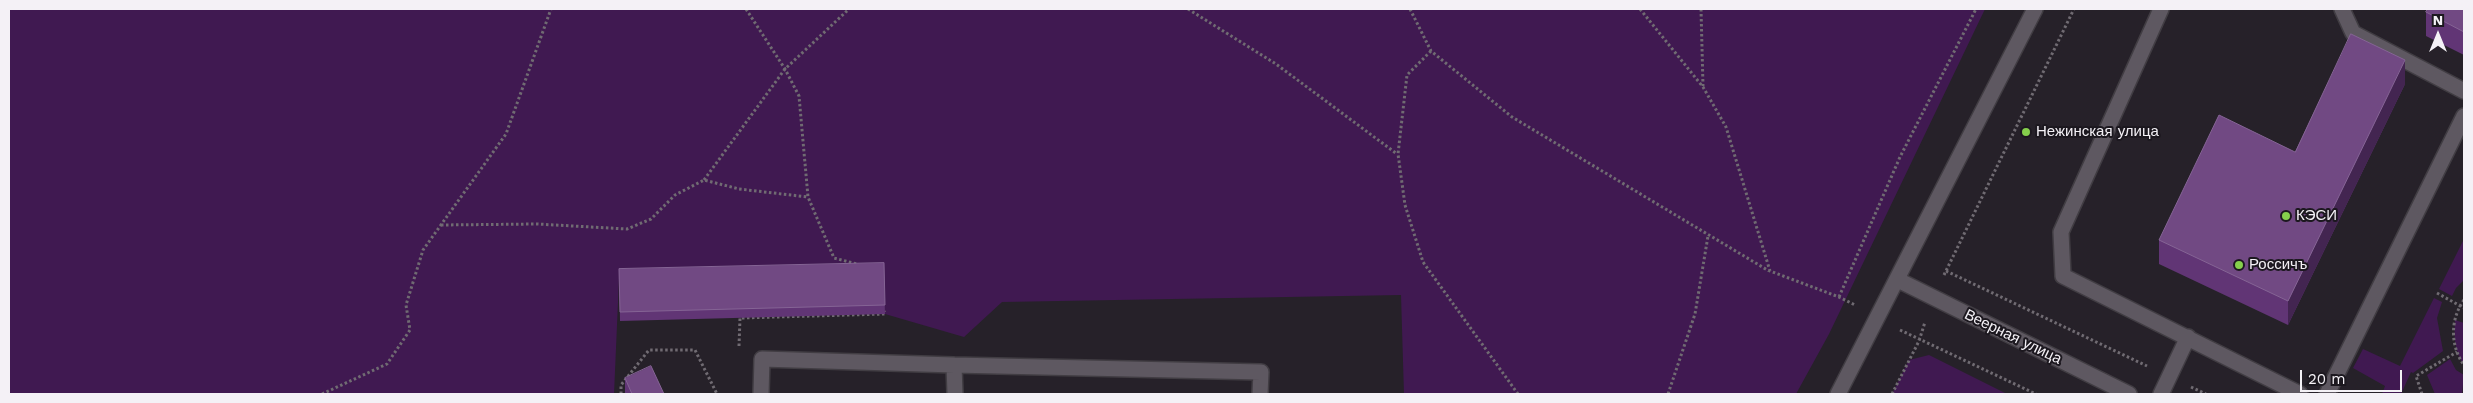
<!DOCTYPE html>
<html>
<head>
<meta charset="utf-8">
<style>
  body { margin:0 }
  #map { position:relative; width:2473px; height:403px; overflow:hidden; background:#262129; font-family:"Work Sans",sans-serif }
  canvas { display:block }
  .frame { position:absolute; inset:0; border:10px solid #f4f1f6; pointer-events:none }
  .north { position:absolute; left:2413px; top:10px; width:50px; height:50px; -webkit-text-stroke:4px #1c181f; paint-order:stroke; rotate:0deg; font-size:14px; font-weight:700; line-height:20px; text-align:center; color:#f4f1f6 }
  .north::after { content:''; display:block; margin:auto; width:18px; height:22px; background:#f4f1f6; clip-path:polygon(50% 0,100% 100%,50% 72%,0 100%) }
  .scale { position:absolute; left:2300px; top:370px; width:102px; height:22px; box-sizing:border-box; border:2px solid #f4f1f6; border-top:0; padding-left:6px; font-size:15px; line-height:18px; white-space:nowrap; color:#f4f1f6; -webkit-text-stroke:4px #1c181f; paint-order:stroke }
</style>
</head>
<body>
<div id="map">
<canvas width="2473" height="403"></canvas>
<div class="frame"></div>
<div class="north">N</div>
<div class="scale">20 m</div>
</div>
<script>
const ctx = document.querySelector('canvas').getContext('2d');
ctx.lineJoin = 'round';
function fill(path, color) {
  ctx.fillStyle = color;
  ctx.fill(path, 'evenodd');
}
function strokePath(path, color, width, dash) {
  ctx.strokeStyle = color;
  ctx.lineWidth = width;
  ctx.lineCap = dash ? 'butt' : 'round';
  ctx.setLineDash(dash || []);
  ctx.stroke(path);
}
function label(font, color, halo, rows, align = 'center') {
  ctx.font = font + ' "Work Sans",sans-serif';
  ctx.lineWidth = 4;
  ctx.setLineDash([]);
  ctx.textBaseline = 'middle';
  ctx.strokeStyle = halo;
  ctx.fillStyle = color;
  for (const [text, x, y, turn = 0] of rows) {
    ctx.save();
    ctx.translate(x, y);
    ctx.rotate((+turn || 0) * Math.PI / 180);
    ctx.textAlign = isNaN(turn) ? turn : align;
    if (halo) ctx.strokeText(text, 0, 0);
    ctx.fillText(text, 0, 0);
    ctx.restore();
  }
}
fill(new Path2D(`
  M 9,9 L 1985,9 L 1829,334 L 1796,394 L 1404,394 L 1401,295 L 1002,302 L 964,337 L 885,314 L 884,272 L 619,279 L 614,394 L 9,394 Z
  M 2464,239 L 2464,280 L 2456,288 L 2452,296 L 2439,289 Z
  M 2434,298 L 2442,302 L 2437,318 L 2443,351 L 2413,373 L 2411,372 L 2401,394 L 2382,394 L 2385,386 L 2353,368 L 2363,349 L 2400,366 Z
  M 2455,320 L 2464,323 L 2464,365 C 2454,351 2454,336 2455,320 Z
  M 1929,355 L 2007,394 L 1892,394 L 1909,360 Z
  M 2450,359 L 2456,370 L 2464,375 L 2462,394 L 2435,394 L 2427,375 Z`), '#401951');
const minor = new Path2D(`
  M 2161,9 L 2061,232 L 2063,276 L 2300,394
  M 2342,9 L 2353,33 L 2464,91
  M 1898,280 L 2129,394
  M 761,394 L 762,359 L 954,365
  M 955,394 L 954,365 L 1261,372 L 1260,394
  M 1838,394 L 2035,9
  M 2161,394 L 2188,337
  M 2327,394 L 2464,116`);
strokePath(minor, '#413d43', 18);
strokePath(new Path2D(`
  M 746,9 L 785,69 L 799,96 L 808,197 L 834,258 L 857,264
  M 1188,9 L 1276,64 L 1397,154
  M 1410,9 L 1431,51 L 1512,117 L 1769,271
  M 1640,9 L 1703,87 L 1726,127 L 1770,271 L 1839,297 L 1855,305
  M 1701,9 L 1703,86
  M 1431,51 L 1407,75 L 1398,154 L 1405,205 L 1423,262 L 1518,394
  M 704,180 L 785,69 L 849,9
  M 441,225 L 537,224 L 627,229 L 651,219 L 675,195 L 704,180 L 739,189 L 808,197
  M 1946,271 L 2147,366
  M 1944,275 L 2074,9
  M 2437,293 L 2464,308
  M 1839,297 L 1900,157 L 1976,9
  M 2464,300 C 2450,319 2450,346 2464,365
  M 1900,330 L 2036,394
  M 739,346 L 740,318 L 885,314 L 884,311
  M 2191,387 L 2206,394
  M 322,394 L 387,364 L 410,330 L 406,305 L 423,250 L 506,134 L 551,9
  M 621,394 L 621,385 L 649,350 L 695,350 L 717,394
  M 1668,394 L 1695,314 L 1708,236
  M 1892,394 L 1919,341 L 1925,322
  M 2422,394 L 2416,376 L 2457,352`), '#706b72', 3, [2.5, 2.5]);
strokePath(minor, '#5e5861', 15);
fill(new Path2D(`
  M 2464,9 L 2464,55 L 2426,36 L 2426,12 Z
  M 2405,84 L 2288,325 L 2159,264 L 2159,240 L 2295,152 Z
  M 884,263 L 885,314 L 620,321 L 619,269 Z
  M 625,378 L 664,394 L 625,394 Z`), '#613575');
fill(new Path2D(`
  M 2405,60 L 2405,84 L 2288,325 L 2288,301 Z`), '#432551');
const building = new Path2D(`
  M 2428,9 L 2464,9 L 2464,32 L 2426,12 Z
  M 2351,34 L 2405,60 L 2288,301 L 2159,240 L 2219,115 L 2295,152 Z
  M 884,263 L 885,305 L 620,312 L 619,269 Z
  M 651,366 L 664,394 L 632,394 L 625,378 Z`);
fill(building, '#714983');
strokePath(building, '#856495', 1);
for (const [x, y, r, color] of [
  [2026,132,5,"#85cf4c"],
  [2286,216,5,"#85cf4c"],
  [2239,265,5,"#85cf4c"]
]) {
  const dot = new Path2D();
  dot.arc(x, y, r, 0, 2 * Math.PI);
  ctx.fillStyle = color;
  ctx.fill(dot);
  strokePath(dot, '#1c181f', 2);
}
label('15px', '#f4f1f6', '#1c181f', [
  ["Нежинская улица",2036,132],
  ["КЭСИ",2296,216],
  ["Россичъ",2249,265]
], 'left');
label('15px', '#f4f1f6', '#1c181f', [
  ["Веерная улица",2013,337,26]
]);
</script>
</body>
</html>
